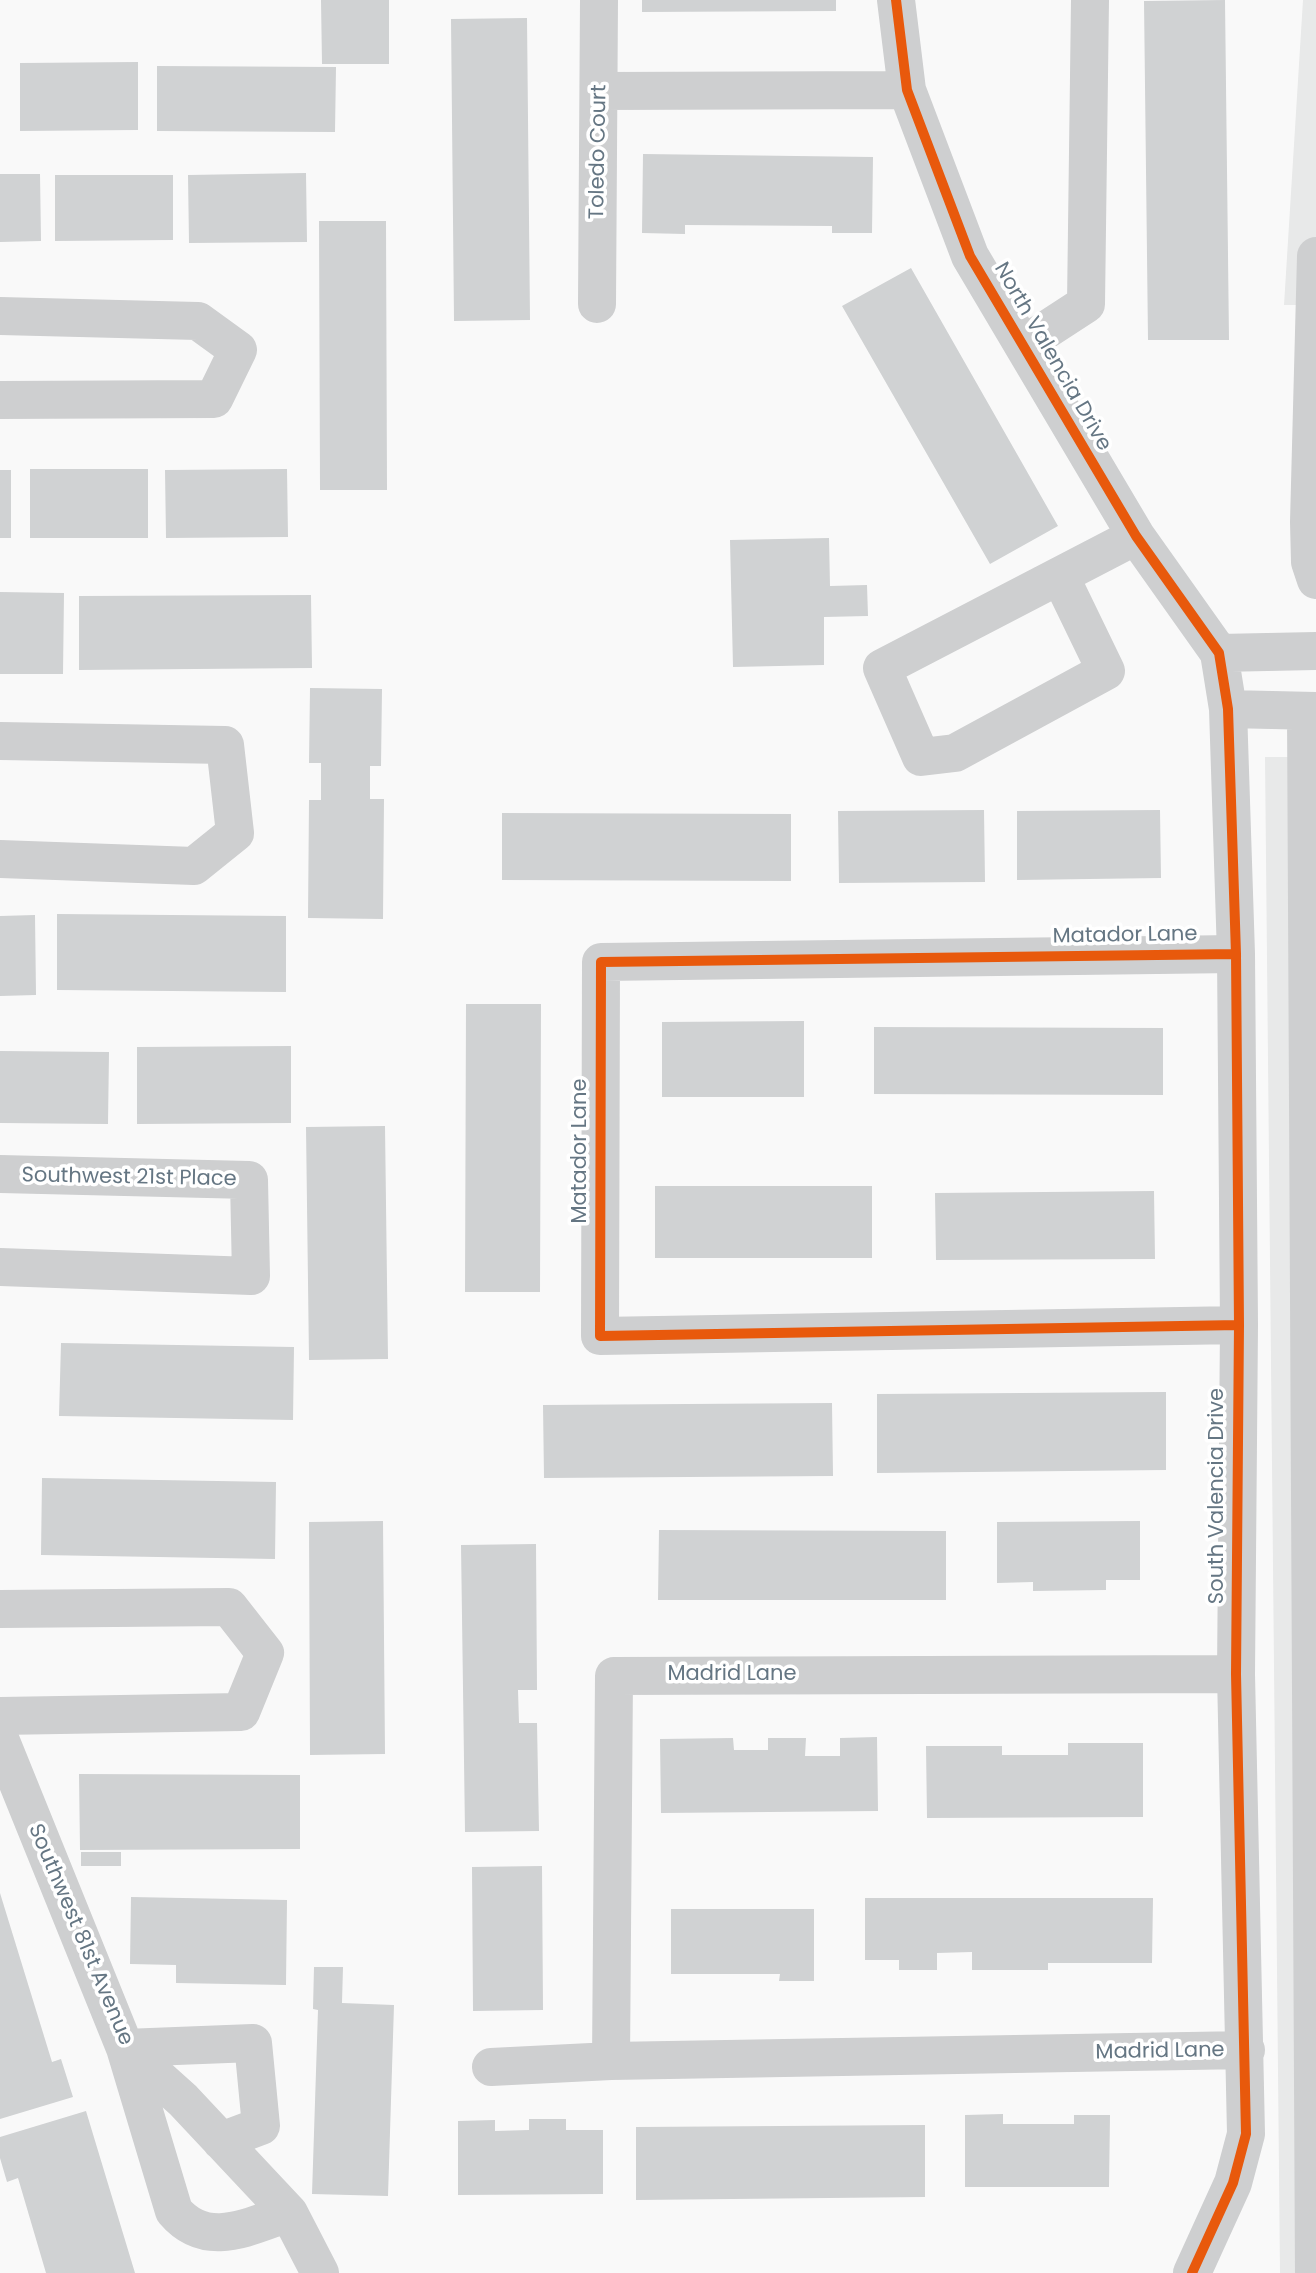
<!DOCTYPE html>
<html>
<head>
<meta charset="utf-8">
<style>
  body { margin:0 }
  canvas { display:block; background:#f9f9f9 }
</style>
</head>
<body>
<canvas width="1316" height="2273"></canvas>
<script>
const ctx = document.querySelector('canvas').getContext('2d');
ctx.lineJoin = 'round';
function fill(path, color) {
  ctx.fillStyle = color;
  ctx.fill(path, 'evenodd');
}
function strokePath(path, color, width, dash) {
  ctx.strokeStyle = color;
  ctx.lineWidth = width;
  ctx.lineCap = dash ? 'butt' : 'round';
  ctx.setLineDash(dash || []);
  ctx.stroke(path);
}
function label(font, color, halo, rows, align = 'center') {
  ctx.font = font + ' Poppins,sans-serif';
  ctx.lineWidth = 7;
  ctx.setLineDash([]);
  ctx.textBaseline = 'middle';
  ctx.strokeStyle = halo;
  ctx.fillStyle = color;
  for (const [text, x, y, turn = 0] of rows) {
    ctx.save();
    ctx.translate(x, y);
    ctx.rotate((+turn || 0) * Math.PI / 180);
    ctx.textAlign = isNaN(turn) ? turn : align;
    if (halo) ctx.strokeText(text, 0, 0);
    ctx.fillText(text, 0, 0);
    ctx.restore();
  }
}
fill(new Path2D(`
  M 1303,0 L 1316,0 L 1316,305 L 1284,305 Z
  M 1265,757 L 1316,757 L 1316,2273 L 1280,2273 Z`), '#e8e9e9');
fill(new Path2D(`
  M 321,0 L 389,0 L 389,64 L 322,64 Z
  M 642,0 L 836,0 L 836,11 L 642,12 Z
  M 1225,0 L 1229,340 L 1148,340 L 1144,1 Z
  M 527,18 L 530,320 L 454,321 L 451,19 Z
  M 138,62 L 138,130 L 20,131 L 20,63 Z
  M 157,66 L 336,67 L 335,132 L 157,131 Z
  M 643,154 L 873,157 L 872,233 L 832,233 L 832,226 L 685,225 L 685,234 L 642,233 Z
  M 306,173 L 307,242 L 189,243 L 188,175 Z
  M 0,174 L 40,174 L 41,241 L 0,242 Z
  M 55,175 L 173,175 L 173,240 L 55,241 Z
  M 319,221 L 386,221 L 387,490 L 320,490 Z
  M 911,268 L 1058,526 L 990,564 L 842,306 Z
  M 30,469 L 148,469 L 148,538 L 30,538 Z
  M 287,469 L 288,537 L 166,538 L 165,470 Z
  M 0,470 L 11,470 L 11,538 L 0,538 Z
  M 829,538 L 830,586 L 867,585 L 868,616 L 824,617 L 824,665 L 733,667 L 730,540 Z
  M 0,592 L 64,593 L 63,674 L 0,674 Z
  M 311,595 L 312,668 L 79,670 L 79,596 Z
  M 310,688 L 382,689 L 381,766 L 370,766 L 370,799 L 384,799 L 383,919 L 308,918 L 309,800 L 321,800 L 321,763 L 309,763 Z
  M 984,810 L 985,882 L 839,883 L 838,811 Z
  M 1160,810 L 1161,878 L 1017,880 L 1017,811 Z
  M 502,813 L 791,814 L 791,881 L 502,880 Z
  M 57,914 L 286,916 L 286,992 L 57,990 Z
  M 35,915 L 36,995 L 0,996 L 0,916 Z
  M 466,1004 L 541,1004 L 540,1292 L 465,1292 Z
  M 804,1021 L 804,1097 L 662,1097 L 662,1022 Z
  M 874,1027 L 1163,1028 L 1163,1095 L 874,1094 Z
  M 291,1046 L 291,1123 L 137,1124 L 137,1047 Z
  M 0,1051 L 109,1052 L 108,1124 L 0,1123 Z
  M 385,1126 L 388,1359 L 309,1360 L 306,1127 Z
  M 655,1186 L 872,1186 L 872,1258 L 655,1258 Z
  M 1154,1191 L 1155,1259 L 936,1260 L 935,1193 Z
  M 61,1343 L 294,1347 L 293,1420 L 59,1416 Z
  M 1166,1392 L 1166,1470 L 877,1473 L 877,1394 Z
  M 832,1403 L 833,1476 L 544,1478 L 543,1405 Z
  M 42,1478 L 276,1482 L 275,1559 L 41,1555 Z
  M 383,1521 L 385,1754 L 310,1755 L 309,1522 Z
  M 1140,1521 L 1140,1580 L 1106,1580 L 1106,1590 L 1033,1591 L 1033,1582 L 997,1583 L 997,1522 Z
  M 659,1530 L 946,1531 L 946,1600 L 658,1600 Z
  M 536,1544 L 537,1690 L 518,1690 L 519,1723 L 537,1723 L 539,1831 L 465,1832 L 461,1545 Z
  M 877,1737 L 878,1811 L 661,1813 L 660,1739 L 733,1738 L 734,1750 L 768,1750 L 768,1738 L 806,1738 L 805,1756 L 840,1756 L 840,1738 Z
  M 1068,1743 L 1143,1743 L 1143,1817 L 927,1818 L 926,1746 L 1002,1746 L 1002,1755 L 1068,1755 Z
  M 79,1774 L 300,1775 L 300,1849 L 80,1850 Z
  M 81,1852 L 121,1852 L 121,1866 L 81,1866 Z
  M 542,1866 L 543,2010 L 473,2011 L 472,1867 Z
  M 0,1893 L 52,2062 L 61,2059 L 73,2097 L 0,2119 Z
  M 131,1897 L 287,1900 L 286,1985 L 176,1983 L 176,1965 L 130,1964 Z
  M 865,1898 L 1153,1898 L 1152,1963 L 1048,1963 L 1048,1970 L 972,1970 L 972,1952 L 937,1953 L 937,1970 L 899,1970 L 899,1960 L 865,1960 Z
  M 671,1909 L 814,1909 L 814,1981 L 779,1981 L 780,1974 L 671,1974 Z
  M 314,1967 L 343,1967 L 342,2003 L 394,2005 L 388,2196 L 312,2194 L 318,2010 L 313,2009 Z
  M 86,2111 L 135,2273 L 46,2273 L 18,2178 L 7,2182 L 0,2158 L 0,2137 Z
  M 1003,2114 L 1003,2124 L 1074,2124 L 1074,2115 L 1110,2115 L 1109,2187 L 965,2187 L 965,2115 Z
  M 529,2119 L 566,2119 L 566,2130 L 603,2130 L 603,2194 L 458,2195 L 458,2121 L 495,2120 L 495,2131 L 529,2130 Z
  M 925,2125 L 925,2197 L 636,2200 L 636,2127 Z`), '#d0d2d3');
strokePath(new Path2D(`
  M 896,0 L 907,90 L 970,256 L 1136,536 L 1219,653 L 1228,709 L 1236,954 L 1239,1325 L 1236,1674 L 1246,2134 L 1233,2183 L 1192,2273
  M 600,91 L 907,90
  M 1316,256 L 1309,522 L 1310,562 L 1316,580
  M 597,304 L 599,0
  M 0,316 L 198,321 L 238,350 L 214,399 L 0,400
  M 1023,345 L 1086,304 L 1090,0
  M 1060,576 L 1106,671 L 955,753 L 921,757 L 882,668 L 1136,536
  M 1219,653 L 1316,651
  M 1228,709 L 1316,711
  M 1306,712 L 1314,2273
  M 0,741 L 225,745 L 235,833 L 194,866 L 0,859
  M 1236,954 L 601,962 L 600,1336 L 1239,1325
  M 0,1174 L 249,1180 L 251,1276 L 0,1267
  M 0,1609 L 229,1607 L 265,1653 L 241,1712 L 0,1716
  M 0,1739 L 125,2048 L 183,2100 L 289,2213 L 320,2273
  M 611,2061 L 614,1676 L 1236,1674
  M 491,2067 L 611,2061 L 1246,2050
  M 221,2141 L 261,2126 L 253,2043 L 125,2048 L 174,2211 C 207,2250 249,2226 289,2213`), '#cecfd0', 38);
strokePath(new Path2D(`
  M 896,0 L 907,90 L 970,256 L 1136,536 L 1219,653 L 1228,709 L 1236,954 L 1239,1325 L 1236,1674 L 1246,2134 L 1233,2183 L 1192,2273
  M 1236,954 L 601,962 L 600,1336 L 1239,1325`), '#e8590c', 10);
label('21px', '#657683', '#fff', [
  ["Toledo Court",599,152,-89],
  ["North Valencia Drive",1052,357,60],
  ["Matador Lane",1125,936,-1],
  ["Matador Lane",581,1151,-90],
  ["Southwest 21st Place",129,1178,1],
  ["South Valencia Drive",1218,1496,-90],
  ["Madrid Lane",732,1675],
  ["Southwest 81st Avenue",80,1935,67],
  ["Madrid Lane",1160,2052,-1]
]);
</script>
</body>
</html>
